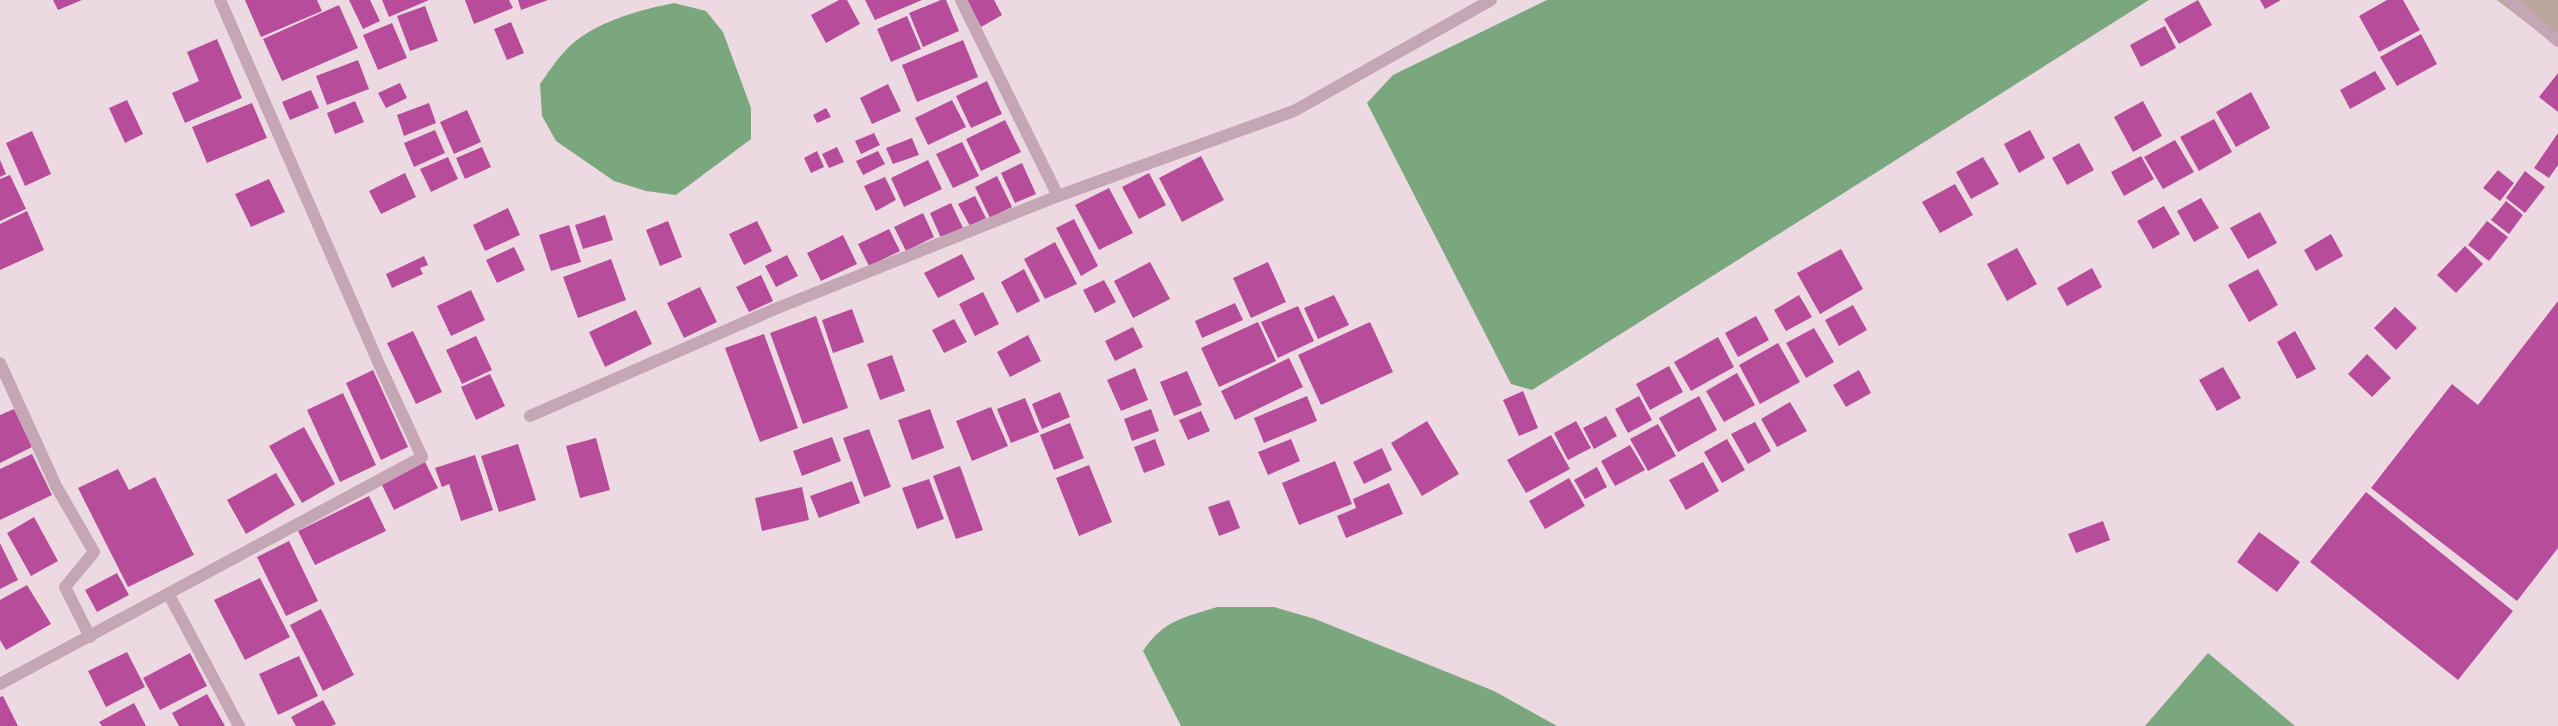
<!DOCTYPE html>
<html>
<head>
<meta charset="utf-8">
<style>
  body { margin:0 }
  canvas { display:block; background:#edd9e2 }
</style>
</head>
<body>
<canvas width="2558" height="726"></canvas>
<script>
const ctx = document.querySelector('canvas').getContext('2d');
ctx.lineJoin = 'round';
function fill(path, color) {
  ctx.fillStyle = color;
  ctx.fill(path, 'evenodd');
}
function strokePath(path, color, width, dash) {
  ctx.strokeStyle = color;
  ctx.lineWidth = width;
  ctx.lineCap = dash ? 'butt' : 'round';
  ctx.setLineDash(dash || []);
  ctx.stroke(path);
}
fill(new Path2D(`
  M 2497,0 L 2558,0 L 2558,47 Z`), '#baa69b');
fill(new Path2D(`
  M 1547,0 L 2149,0 L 1532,390 L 1511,384 L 1367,103 L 1393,75 Z
  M 674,3 L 706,11 L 723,32 L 751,108 L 751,139 L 676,195 L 646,191 L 614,181 L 556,141 L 542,116 L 540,84 C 548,73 556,60 566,50 C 591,23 639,10 674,3 Z
  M 1217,607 L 1274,607 L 1315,619 L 1494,691 L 1557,726 L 1181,726 L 1143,651 C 1164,620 1183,618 1217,607 Z
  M 2208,653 L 2295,726 L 2145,726 Z`), '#7ba77e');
fill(new Path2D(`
  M 53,0 L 82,0 L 58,10 Z
  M 245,0 L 317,0 L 322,11 L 261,37 Z
  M 349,0 L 370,0 L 380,21 L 363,29 Z
  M 382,0 L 429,0 L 389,17 Z
  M 465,0 L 509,0 L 513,8 L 474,24 Z
  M 518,0 L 548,0 L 521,10 Z
  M 839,0 L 847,0 L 860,24 L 826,43 L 811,15 Z
  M 865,0 L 922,0 L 875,20 Z
  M 941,0 L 946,0 L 959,31 L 923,47 L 909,13 Z
  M 967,0 L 994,0 L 1002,15 L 981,27 Z
  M 2198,0 L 2212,25 L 2179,44 L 2164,19 Z
  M 2260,0 L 2281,0 L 2265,9 Z
  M 2387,0 L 2403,0 L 2420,30 L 2379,52 L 2359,16 Z
  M 339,5 L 358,48 L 282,81 L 263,39 Z
  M 425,6 L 438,41 L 410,51 L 397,16 Z
  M 907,16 L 921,49 L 891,62 L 877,29 Z
  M 511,22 L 524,53 L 507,60 L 494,29 Z
  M 392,23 L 407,58 L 378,70 L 363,35 Z
  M 2165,26 L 2176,48 L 2141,67 L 2130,45 Z
  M 2421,34 L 2437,64 L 2397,86 L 2380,57 Z
  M 217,39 L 242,98 L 185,123 L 172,93 L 199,81 L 187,52 Z
  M 963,40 L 978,77 L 917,102 L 902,65 Z
  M 358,60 L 369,89 L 327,105 L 316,76 Z
  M 2375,71 L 2386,89 L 2350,109 L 2340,90 Z
  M 2558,73 L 2558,112 L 2539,97 Z
  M 987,81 L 1002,114 L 971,128 L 956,96 Z
  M 400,83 L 407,98 L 386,108 L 378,93 Z
  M 888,84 L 901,111 L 872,124 L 860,98 Z
  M 311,90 L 319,108 L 290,120 L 282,102 Z
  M 2251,92 L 2270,128 L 2236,147 L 2216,112 Z
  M 127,100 L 143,134 L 125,143 L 109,108 Z
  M 952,100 L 966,127 L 928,145 L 915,118 Z
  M 355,101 L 364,122 L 335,134 L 327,113 Z
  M 2143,101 L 2162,136 L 2133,152 L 2114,117 Z
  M 252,103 L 267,138 L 207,163 L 192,127 Z
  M 429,103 L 436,123 L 404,136 L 397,115 Z
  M 826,108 L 831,117 L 817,123 L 813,115 Z
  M 467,110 L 481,142 L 454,154 L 440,122 Z
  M 2214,119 L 2232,152 L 2199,171 L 2180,137 Z
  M 1005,120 L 1021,152 L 981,171 L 966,139 Z
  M 435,130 L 445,153 L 414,167 L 404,143 Z
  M 2030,130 L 2045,158 L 2019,173 L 2004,144 Z
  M 32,131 L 51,174 L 25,186 L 6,143 Z
  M 874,133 L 880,145 L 861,154 L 855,141 Z
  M 2558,133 L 2558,165 L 2549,178 L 2534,168 Z
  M 912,138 L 919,155 L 893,164 L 886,148 Z
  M 2175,140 L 2194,172 L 2163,189 L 2144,157 Z
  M 962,142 L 979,176 L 953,188 L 936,154 Z
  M 2079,143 L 2094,170 L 2067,185 L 2052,158 Z
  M 482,147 L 491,167 L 465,179 L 456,158 Z
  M 837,147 L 844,162 L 829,168 L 822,154 Z
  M 817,151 L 824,167 L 811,173 L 804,158 Z
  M 878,151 L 885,164 L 863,175 L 856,161 Z
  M 1201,156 L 1224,200 L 1182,222 L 1159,178 Z
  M 2141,156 L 2154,179 L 2124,196 L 2111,172 Z
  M 448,157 L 458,179 L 431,192 L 420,169 Z
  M 1983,157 L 1999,184 L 1971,199 L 1956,172 Z
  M 0,160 L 6,174 L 0,177 Z
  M 928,160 L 942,189 L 904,207 L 891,178 Z
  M 1022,163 L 1036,194 L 1015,203 L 1001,173 Z
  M 2498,170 L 2514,183 L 2500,201 L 2483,188 Z
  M 2525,171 L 2545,187 L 2525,213 L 2506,198 Z
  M 405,173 L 416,197 L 381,214 L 369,191 Z
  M 1149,173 L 1166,205 L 1139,219 L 1122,187 Z
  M 10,175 L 26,209 L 0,221 L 0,179 Z
  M 997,176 L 1012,207 L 990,218 L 975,187 Z
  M 885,177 L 896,200 L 876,211 L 864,186 Z
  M 269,179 L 285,212 L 251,227 L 235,194 Z
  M 1955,184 L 1973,215 L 1940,233 L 1922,202 Z
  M 1109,188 L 1133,233 L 1099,250 L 1075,205 Z
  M 975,196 L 986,218 L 970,226 L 958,204 Z
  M 2201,198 L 2219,228 L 2194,242 L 2177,211 Z
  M 2506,201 L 2523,215 L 2509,234 L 2491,220 Z
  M 951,203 L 963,228 L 941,238 L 930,213 Z
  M 2164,206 L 2180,234 L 2153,249 L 2137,221 Z
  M 508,208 L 520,235 L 485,251 L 473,225 Z
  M 27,211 L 44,250 L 0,270 L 0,224 Z
  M 2260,212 L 2277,243 L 2248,259 L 2230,228 Z
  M 923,213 L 934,237 L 906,251 L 894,227 Z
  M 605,215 L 613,240 L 583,249 L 575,225 Z
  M 1074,219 L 1098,266 L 1081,276 L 1056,228 Z
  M 668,221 L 682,257 L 660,266 L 646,230 Z
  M 757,221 L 772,251 L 744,265 L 729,234 Z
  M 2487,221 L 2508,237 L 2489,261 L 2468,245 Z
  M 569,225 L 581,262 L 551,271 L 539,235 Z
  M 889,229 L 900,251 L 869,266 L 858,244 Z
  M 2331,234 L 2343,256 L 2316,271 L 2304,250 Z
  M 843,235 L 857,264 L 821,281 L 807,253 Z
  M 1055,242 L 1077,284 L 1045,299 L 1024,259 Z
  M 2465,246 L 2483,264 L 2456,293 L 2437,275 Z
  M 514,247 L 525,270 L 497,283 L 486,260 Z
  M 2017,248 L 2037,284 L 2007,301 L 1987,264 Z
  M 1841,249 L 1863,289 L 1820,314 L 1797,273 Z
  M 962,254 L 975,279 L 938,298 L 924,273 Z
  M 787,255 L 798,276 L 776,287 L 765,266 Z
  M 424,256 L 428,265 L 420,268 L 423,274 L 392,288 L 386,274 Z
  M 611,259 L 626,300 L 578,318 L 563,277 Z
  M 1150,262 L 1170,299 L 1133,318 L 1114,281 Z
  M 1268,262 L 1286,302 L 1251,318 L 1233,278 Z
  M 2092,268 L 2102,287 L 2067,306 L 2057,288 Z
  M 1024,269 L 1040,301 L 1017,313 L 1001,282 Z
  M 2258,269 L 2278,305 L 2249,322 L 2228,285 Z
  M 761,275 L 773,301 L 749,312 L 736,287 Z
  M 1104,280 L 1116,302 L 1095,313 L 1083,290 Z
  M 700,287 L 717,322 L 684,338 L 667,303 Z
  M 471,290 L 485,320 L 451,336 L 437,306 Z
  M 983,292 L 999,324 L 975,336 L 959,304 Z
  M 1334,295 L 1349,325 L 1318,339 L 1304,308 Z
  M 1799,295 L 1812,317 L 1786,331 L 1774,310 Z
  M 2558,301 L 2558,548 L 2517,601 L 2371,488 L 2452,384 L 2478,405 Z
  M 1235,303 L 1243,320 L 1202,338 L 1195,321 Z
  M 1853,305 L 1867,330 L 1839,346 L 1825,320 Z
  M 1298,306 L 1314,341 L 1278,358 L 1261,322 Z
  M 2395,307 L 2417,328 L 2396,350 L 2374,328 Z
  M 852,309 L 864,342 L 833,353 L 822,320 Z
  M 636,310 L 652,344 L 605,367 L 589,332 Z
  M 816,316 L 848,408 L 803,424 L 770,333 Z
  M 1756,316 L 1769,340 L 1738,357 L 1725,333 Z
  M 954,319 L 967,342 L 944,353 L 932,330 Z
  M 1258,322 L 1276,361 L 1219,387 L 1201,348 Z
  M 1370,322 L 1393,372 L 1321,405 L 1298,355 Z
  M 1133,327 L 1143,347 L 1115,361 L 1105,341 Z
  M 1814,328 L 1834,362 L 1806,378 L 1786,343 Z
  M 413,331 L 442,392 L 416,404 L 387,343 Z
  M 2295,331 L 2316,369 L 2297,379 L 2277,342 Z
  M 764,334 L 798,428 L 760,442 L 725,348 Z
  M 1028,335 L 1041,361 L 1010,377 L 997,352 Z
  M 476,336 L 492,370 L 462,384 L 446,350 Z
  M 1718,337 L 1734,367 L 1691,391 L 1674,362 Z
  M 1778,343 L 1800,382 L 1760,404 L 1739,365 Z
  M 2367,354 L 2391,378 L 2372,397 L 2348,374 Z
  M 892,355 L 905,391 L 880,400 L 867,364 Z
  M 1289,358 L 1303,387 L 1235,420 L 1221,391 Z
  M 1669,366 L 1683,392 L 1650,410 L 1636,384 Z
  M 2223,367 L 2241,398 L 2217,411 L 2199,380 Z
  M 1135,368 L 1148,400 L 1121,411 L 1107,380 Z
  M 373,370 L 408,447 L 381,460 L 346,383 Z
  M 1859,370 L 1871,393 L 1846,407 L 1833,385 Z
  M 1187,371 L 1202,405 L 1174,416 L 1160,382 Z
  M 1737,373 L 1755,405 L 1724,422 L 1706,391 Z
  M 490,374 L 505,406 L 476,420 L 461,387 Z
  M 1523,391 L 1538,428 L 1519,436 L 1503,400 Z
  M 1060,392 L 1070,417 L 1042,429 L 1032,404 Z
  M 343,393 L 376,465 L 340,482 L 307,410 Z
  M 1307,396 L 1317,421 L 1264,443 L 1254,418 Z
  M 1639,396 L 1652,420 L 1628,433 L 1615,409 Z
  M 1699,396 L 1717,430 L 1678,452 L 1659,418 Z
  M 1025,398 L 1039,432 L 1011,443 L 997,409 Z
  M 1790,402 L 1807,431 L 1777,447 L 1761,419 Z
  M 991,407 L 1008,446 L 972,461 L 956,421 Z
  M 14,409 L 32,447 L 0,463 L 0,415 Z
  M 930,409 L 944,448 L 912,460 L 898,420 Z
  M 1151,409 L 1159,431 L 1132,441 L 1124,419 Z
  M 1201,411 L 1210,431 L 1188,440 L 1179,420 Z
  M 1606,416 L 1617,436 L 1594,449 L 1583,428 Z
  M 1427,421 L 1459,474 L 1422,496 L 1391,443 Z
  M 1576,421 L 1591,448 L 1568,460 L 1554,433 Z
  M 1755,422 L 1771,451 L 1748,464 L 1731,434 Z
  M 1070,423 L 1084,458 L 1054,470 L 1040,435 Z
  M 1658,424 L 1676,456 L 1648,471 L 1630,439 Z
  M 304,427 L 335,484 L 302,503 L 269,446 Z
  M 869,429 L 891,487 L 864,497 L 843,438 Z
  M 1551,435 L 1570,469 L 1526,493 L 1507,460 Z
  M 832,437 L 841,461 L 802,476 L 793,451 Z
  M 596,438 L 610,490 L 580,498 L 566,446 Z
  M 1155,439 L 1165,465 L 1144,473 L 1134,447 Z
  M 1291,439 L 1300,461 L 1268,475 L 1258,452 Z
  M 1727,439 L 1745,470 L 1722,483 L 1704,452 Z
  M 518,444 L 536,500 L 499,512 L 481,456 Z
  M 1630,445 L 1645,470 L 1615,486 L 1601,461 Z
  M 1382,448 L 1392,470 L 1364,484 L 1353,462 Z
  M 32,454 L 52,495 L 0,520 L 0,469 Z
  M 475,455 L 493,510 L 461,521 L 449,484 L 442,487 L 435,468 Z
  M 1335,461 L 1352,504 L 1299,525 L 1282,483 Z
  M 425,462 L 438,488 L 394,510 L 381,483 Z
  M 1703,462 L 1719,491 L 1686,510 L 1669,480 Z
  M 1089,465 L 1112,522 L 1079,536 L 1056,478 Z
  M 960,466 L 983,530 L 956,539 L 933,476 Z
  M 1597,467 L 1607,487 L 1585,499 L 1574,480 Z
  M 118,469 L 129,490 L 155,477 L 194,555 L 128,587 L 78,488 Z
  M 276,473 L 295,505 L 246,534 L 227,500 Z
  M 1569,478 L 1585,506 L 1545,529 L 1529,501 Z
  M 929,479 L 944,519 L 917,529 L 902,488 Z
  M 852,481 L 860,503 L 819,518 L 810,496 Z
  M 1389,483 L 1403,514 L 1346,538 L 1337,516 L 1356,508 L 1353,499 Z
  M 802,487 L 809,520 L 762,531 L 755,498 Z
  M 2366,492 L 2513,611 L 2458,680 L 2310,562 Z
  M 369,496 L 386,531 L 315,565 L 298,531 Z
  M 1229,500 L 1240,528 L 1219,536 L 1208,507 Z
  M 34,517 L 58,561 L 31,576 L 7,533 Z
  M 2103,521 L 2110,540 L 2076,553 L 2068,534 Z
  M 2259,532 L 2300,562 L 2277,592 L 2237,562 Z
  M 289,541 L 318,601 L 286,616 L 257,557 Z
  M 0,543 L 18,580 L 0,589 Z
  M 117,573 L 129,595 L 97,612 L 85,590 Z
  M 260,578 L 290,637 L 245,660 L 214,600 Z
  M 27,585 L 51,624 L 6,650 L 0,640 L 0,600 Z
  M 321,609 L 354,675 L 323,691 L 290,625 Z
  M 127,652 L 145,687 L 106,707 L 88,671 Z
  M 190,653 L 207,686 L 160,710 L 143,678 Z
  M 299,656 L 318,696 L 278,715 L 259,674 Z
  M 207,694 L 225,726 L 179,726 L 172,713 Z
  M 3,696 L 18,726 L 0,726 L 0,697 Z
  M 323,700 L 336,724 L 331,726 L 296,726 L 291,717 Z
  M 134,703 L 146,726 L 102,726 L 99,722 Z`), '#b74d9a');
strokePath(new Path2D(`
  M 961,0 L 1058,196
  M 2510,0 L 2558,41
  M 0,363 L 56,486 L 94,552 L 65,587 L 90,637
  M 530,416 L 775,309 L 1058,196 L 1294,111 L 1491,0
  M 169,595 L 239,726
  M 0,684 L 422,457 L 379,364 L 220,0`), '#c4a6b5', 12);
</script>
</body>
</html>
